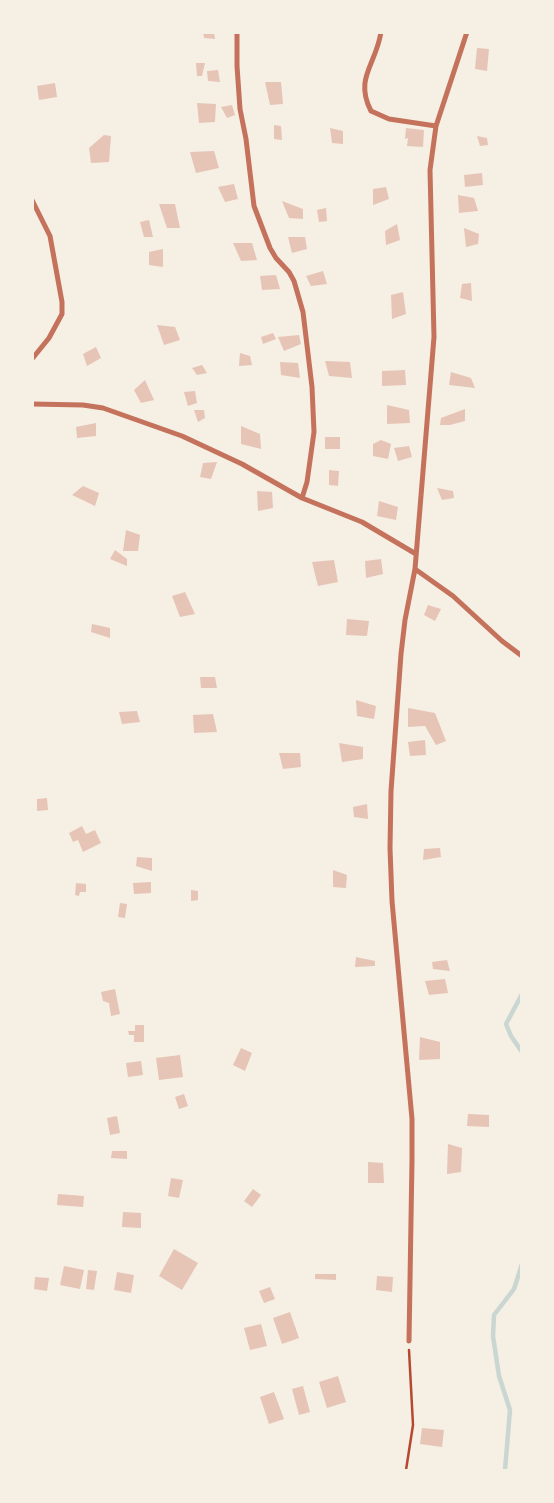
<!DOCTYPE html>
<html>
<head>
<meta charset="utf-8">
<style>
  body { margin:0 }
  #map { position:relative; width:554px; height:1503px; overflow:hidden; background:#f6efe4; font-family:Overpass,sans-serif }
  canvas { display:block }
  .frame { position:absolute; inset:0; border:34px solid #f6efe4; pointer-events:none }
</style>
</head>
<body>
<div id="map">
<canvas width="554" height="1503"></canvas>
<div class="frame"></div>
</div>
<script>
const ctx = document.querySelector('canvas').getContext('2d');
ctx.lineJoin = 'round';
function strokePath(path, color, width, dash) {
  ctx.strokeStyle = color;
  ctx.lineWidth = width;
  ctx.lineCap = dash ? 'butt' : 'round';
  ctx.setLineDash(dash || []);
  ctx.stroke(path);
}
function fill(path, color) {
  ctx.fillStyle = color;
  ctx.fill(path, 'evenodd');
}
strokePath(new Path2D(`
  M 522,994 L 506,1024 L 511,1036 L 522,1052
  M 505,1470 L 510,1410 L 499,1376 L 493,1336 L 494,1315 L 514,1289 L 522,1264`), '#c9d6d2', 4.5);
fill(new Path2D(`
  M 203,32 L 214,32 L 215,39 L 204,38 Z
  M 477,48 L 489,49 L 487,71 L 475,69 Z
  M 196,63 L 205,63 L 202,76 L 197,76 Z
  M 218,70 L 220,82 L 208,81 L 207,71 Z
  M 265,82 L 281,82 L 283,104 L 270,105 Z
  M 55,83 L 57,97 L 39,100 L 37,86 Z
  M 197,103 L 216,104 L 215,122 L 199,123 Z
  M 232,105 L 235,115 L 227,118 L 221,107 Z
  M 274,125 L 281,126 L 282,140 L 274,139 Z
  M 330,128 L 343,131 L 343,144 L 332,143 Z
  M 406,128 L 424,130 L 423,147 L 407,146 L 408,138 L 405,139 Z
  M 104,135 L 111,136 L 109,162 L 91,163 L 89,148 Z
  M 477,136 L 487,138 L 488,145 L 480,146 Z
  M 214,151 L 219,168 L 196,173 L 190,152 Z
  M 482,173 L 483,185 L 465,187 L 464,175 Z
  M 234,184 L 238,199 L 225,202 L 218,187 Z
  M 386,187 L 389,199 L 373,205 L 373,189 Z
  M 458,195 L 474,198 L 478,211 L 459,213 Z
  M 282,201 L 303,209 L 303,219 L 289,218 Z
  M 159,204 L 175,204 L 180,228 L 167,228 Z
  M 326,208 L 327,221 L 319,222 L 317,210 Z
  M 149,220 L 153,237 L 144,237 L 140,222 Z
  M 397,224 L 400,240 L 386,245 L 385,231 Z
  M 464,228 L 479,234 L 478,244 L 466,247 Z
  M 288,237 L 305,237 L 307,249 L 292,253 Z
  M 233,243 L 252,243 L 257,260 L 241,261 Z
  M 163,249 L 163,267 L 149,265 L 149,252 Z
  M 323,271 L 327,284 L 311,286 L 306,276 Z
  M 276,275 L 280,289 L 262,290 L 260,276 Z
  M 471,283 L 472,301 L 460,298 L 462,284 Z
  M 403,292 L 406,314 L 392,319 L 391,295 Z
  M 157,325 L 175,327 L 180,340 L 164,345 Z
  M 273,333 L 276,339 L 263,344 L 261,337 Z
  M 299,335 L 301,344 L 284,351 L 278,337 Z
  M 96,347 L 101,358 L 87,366 L 83,354 Z
  M 240,353 L 250,356 L 252,365 L 239,366 Z
  M 325,361 L 350,362 L 352,378 L 329,376 Z
  M 280,362 L 298,363 L 300,378 L 281,375 Z
  M 202,365 L 207,373 L 197,375 L 192,368 Z
  M 405,370 L 406,385 L 382,386 L 382,371 Z
  M 451,372 L 471,378 L 475,388 L 449,385 Z
  M 145,380 L 154,400 L 141,403 L 134,390 Z
  M 195,391 L 197,403 L 188,406 L 184,392 Z
  M 387,405 L 409,410 L 410,423 L 387,424 Z
  M 465,409 L 465,421 L 450,425 L 440,425 L 441,418 Z
  M 194,410 L 204,410 L 205,418 L 198,422 Z
  M 96,423 L 96,436 L 77,438 L 76,427 Z
  M 241,426 L 260,434 L 261,449 L 241,444 Z
  M 325,437 L 340,437 L 340,449 L 325,449 Z
  M 381,440 L 391,444 L 388,459 L 373,456 L 373,444 Z
  M 409,446 L 412,457 L 398,461 L 394,448 Z
  M 217,462 L 211,479 L 200,477 L 203,463 Z
  M 329,470 L 339,471 L 338,486 L 329,485 Z
  M 83,486 L 99,493 L 95,506 L 72,495 Z
  M 437,488 L 453,491 L 454,498 L 442,500 Z
  M 257,491 L 272,492 L 273,508 L 258,511 Z
  M 379,501 L 398,507 L 396,520 L 377,516 Z
  M 126,530 L 140,535 L 138,551 L 123,551 Z
  M 115,550 L 127,559 L 127,566 L 110,559 Z
  M 381,559 L 383,574 L 366,578 L 365,561 Z
  M 334,560 L 338,582 L 318,586 L 312,562 Z
  M 185,592 L 195,614 L 180,617 L 172,596 Z
  M 428,605 L 441,609 L 435,621 L 424,615 Z
  M 347,619 L 369,621 L 367,636 L 346,635 Z
  M 92,624 L 110,628 L 110,638 L 91,632 Z
  M 200,677 L 215,677 L 217,688 L 201,688 Z
  M 356,700 L 376,706 L 374,719 L 357,716 Z
  M 408,708 L 435,713 L 446,741 L 436,745 L 425,726 L 408,727 Z
  M 137,711 L 140,722 L 122,724 L 119,712 Z
  M 213,714 L 217,732 L 194,733 L 193,715 Z
  M 425,740 L 426,755 L 410,756 L 408,742 Z
  M 339,743 L 363,747 L 363,759 L 342,762 Z
  M 279,753 L 300,753 L 301,767 L 283,769 Z
  M 47,798 L 48,810 L 37,811 L 37,799 Z
  M 367,804 L 368,819 L 354,817 L 353,807 Z
  M 82,826 L 86,834 L 95,830 L 101,843 L 83,852 L 78,840 L 73,842 L 69,833 Z
  M 440,848 L 441,857 L 423,860 L 424,849 Z
  M 137,857 L 152,858 L 152,871 L 136,866 Z
  M 333,870 L 347,875 L 346,888 L 333,887 Z
  M 151,882 L 151,893 L 134,894 L 133,883 Z
  M 76,883 L 86,884 L 86,892 L 80,892 L 79,896 L 75,895 Z
  M 191,890 L 198,891 L 198,900 L 191,901 Z
  M 120,903 L 127,904 L 125,918 L 118,917 Z
  M 356,957 L 375,961 L 375,966 L 355,967 Z
  M 447,960 L 450,971 L 433,969 L 432,962 Z
  M 445,979 L 448,993 L 429,995 L 425,981 Z
  M 115,989 L 120,1014 L 111,1016 L 109,1003 L 103,1001 L 101,992 Z
  M 135,1025 L 144,1025 L 144,1042 L 134,1042 L 134,1035 L 129,1035 L 128,1031 L 135,1031 Z
  M 420,1037 L 440,1042 L 440,1059 L 419,1060 Z
  M 241,1048 L 252,1053 L 245,1071 L 233,1065 Z
  M 180,1055 L 183,1077 L 159,1080 L 156,1058 Z
  M 141,1061 L 143,1075 L 128,1077 L 126,1063 Z
  M 184,1094 L 188,1106 L 179,1109 L 175,1097 Z
  M 468,1114 L 489,1115 L 489,1127 L 467,1126 Z
  M 117,1116 L 120,1133 L 110,1135 L 107,1118 Z
  M 448,1144 L 462,1148 L 461,1172 L 447,1174 Z
  M 112,1151 L 127,1151 L 127,1159 L 111,1158 Z
  M 368,1162 L 383,1163 L 384,1183 L 368,1183 Z
  M 171,1178 L 183,1180 L 179,1198 L 168,1196 Z
  M 253,1189 L 261,1195 L 252,1207 L 244,1201 Z
  M 58,1194 L 84,1196 L 83,1207 L 57,1205 Z
  M 123,1212 L 141,1213 L 141,1228 L 122,1227 Z
  M 174,1249 L 198,1263 L 182,1290 L 159,1276 Z
  M 64,1266 L 84,1270 L 80,1289 L 60,1285 Z
  M 88,1270 L 97,1271 L 94,1290 L 86,1289 Z
  M 117,1272 L 134,1275 L 131,1293 L 114,1290 Z
  M 315,1274 L 336,1274 L 336,1280 L 315,1279 Z
  M 377,1276 L 393,1277 L 392,1292 L 376,1290 Z
  M 35,1277 L 49,1278 L 47,1291 L 34,1289 Z
  M 270,1287 L 275,1299 L 264,1303 L 259,1291 Z
  M 290,1312 L 299,1338 L 282,1344 L 273,1318 Z
  M 261,1324 L 267,1346 L 250,1350 L 244,1328 Z
  M 338,1376 L 346,1402 L 327,1408 L 319,1382 Z
  M 303,1386 L 310,1412 L 299,1415 L 292,1389 Z
  M 274,1392 L 284,1419 L 269,1424 L 260,1397 Z
  M 422,1428 L 444,1430 L 442,1447 L 420,1444 Z`), '#e6c5b7');
strokePath(new Path2D(`
  M 406,1470 L 413,1425 L 409,1350`), '#b5482f', 2.5);
strokePath(new Path2D(`
  M 237,32 L 237,66 L 240,109 L 246,139 L 254,206 L 270,248 L 276,258 L 289,272 L 294,281 L 303,312 L 312,387 L 314,432 L 307,482 L 302,498
  M 381,32 C 376,65 354,78 371,111 L 389,119 L 436,126
  M 32,200 L 50,236 L 62,302 L 62,314 L 49,338 L 32,359
  M 32,404 L 83,405 L 103,408 L 182,436 L 242,464 L 302,498 L 362,522 L 416,554
  M 415,569 L 453,596 L 502,641 L 522,656
  M 409,1341 L 412,1160 L 412,1119 L 392,901 L 390,848 L 391,791 L 401,654 L 405,620 L 415,569 L 434,337 L 430,170 L 436,126 L 467,32`), '#c5725c', 5);
</script>
</body>
</html>
